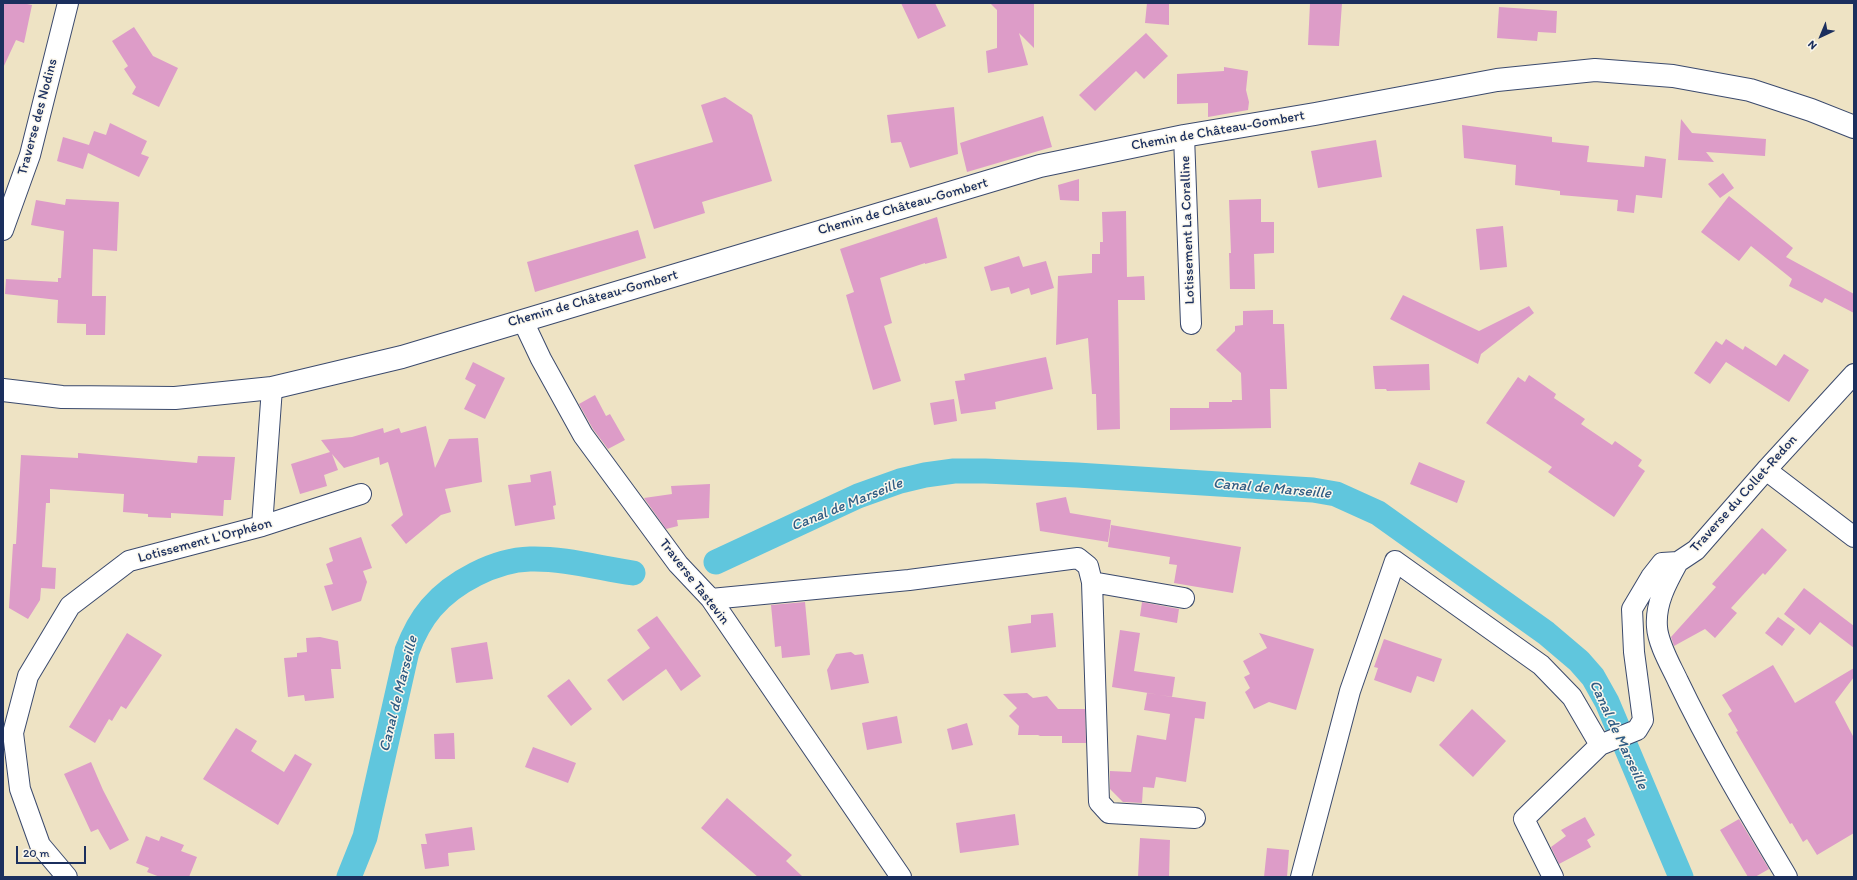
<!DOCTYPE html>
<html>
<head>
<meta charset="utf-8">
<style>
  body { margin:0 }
  #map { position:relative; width:1857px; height:880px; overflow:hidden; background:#eee3c4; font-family:Itim,sans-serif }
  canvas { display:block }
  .frame { position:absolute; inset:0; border:4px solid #1b2f5e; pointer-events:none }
  .north { position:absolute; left:1801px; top:16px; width:40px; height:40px; -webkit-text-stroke:3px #fbf7ec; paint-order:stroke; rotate:224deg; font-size:11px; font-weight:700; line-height:16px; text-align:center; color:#1b2f5e }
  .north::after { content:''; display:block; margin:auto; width:14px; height:18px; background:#1b2f5e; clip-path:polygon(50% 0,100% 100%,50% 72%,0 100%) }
  .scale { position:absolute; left:16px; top:846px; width:70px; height:18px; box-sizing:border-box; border:2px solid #1b2f5e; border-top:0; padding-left:5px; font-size:12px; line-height:14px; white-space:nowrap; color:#1b2f5e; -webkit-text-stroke:3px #fbf7ec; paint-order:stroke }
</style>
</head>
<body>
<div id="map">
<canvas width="1857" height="880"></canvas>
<div class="frame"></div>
<div class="north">N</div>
<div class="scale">20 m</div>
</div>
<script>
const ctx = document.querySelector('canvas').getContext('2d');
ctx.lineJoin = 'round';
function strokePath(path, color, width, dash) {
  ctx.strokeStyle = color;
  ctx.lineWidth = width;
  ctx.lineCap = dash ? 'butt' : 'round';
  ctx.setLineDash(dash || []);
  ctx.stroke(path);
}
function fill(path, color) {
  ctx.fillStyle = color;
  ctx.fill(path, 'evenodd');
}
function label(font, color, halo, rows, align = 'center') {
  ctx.font = font + ' Itim,sans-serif';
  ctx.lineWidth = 3;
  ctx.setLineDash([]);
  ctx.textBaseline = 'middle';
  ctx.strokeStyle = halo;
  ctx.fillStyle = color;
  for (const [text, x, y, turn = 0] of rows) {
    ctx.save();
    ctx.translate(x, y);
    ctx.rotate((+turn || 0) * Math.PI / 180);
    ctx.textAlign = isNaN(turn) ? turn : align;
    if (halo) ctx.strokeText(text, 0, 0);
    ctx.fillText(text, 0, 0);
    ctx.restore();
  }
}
strokePath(new Path2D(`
  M 716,562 L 858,496 L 900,481 L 925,475 L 954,471 L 985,471 L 1077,475 L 1313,490 L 1336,494 L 1378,513 L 1546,633 L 1579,661 L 1593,677 L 1607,702 L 1681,877
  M 349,877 L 365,837 L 407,651 C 413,635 420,621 431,608 C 453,582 495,560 530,559 C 564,558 599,568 633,573`), '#60c6dd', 25);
fill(new Path2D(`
  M 3,3 L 22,3 L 32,5 L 24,43 L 16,40 L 3,68 Z
  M 901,3 L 935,3 L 946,26 L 918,39 Z
  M 990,3 L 1034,3 L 1034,48 L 1019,33 L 1028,65 L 988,73 L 986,51 L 997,48 L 997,10 Z
  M 1147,3 L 1169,3 L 1169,25 L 1145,23 Z
  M 1310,3 L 1342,3 L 1339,46 L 1308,45 Z
  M 1499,7 L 1557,11 L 1556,33 L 1538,32 L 1537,41 L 1497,38 Z
  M 134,27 L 153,56 L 178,68 L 159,107 L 132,94 L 136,87 L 124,69 L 128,66 L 112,41 Z
  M 1146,33 L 1168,56 L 1144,79 L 1136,71 L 1095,111 L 1079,95 Z
  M 1224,67 L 1248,71 L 1246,90 L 1249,102 L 1248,110 L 1208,117 L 1208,103 L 1177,104 L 1177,74 L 1224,71 Z
  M 725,97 L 752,115 L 772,181 L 702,202 L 705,213 L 654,229 L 634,165 L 713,142 L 701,105 Z
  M 954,107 L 958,154 L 910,168 L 901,142 L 891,143 L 887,115 Z
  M 1043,116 L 1052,147 L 967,172 L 960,143 Z
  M 1681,119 L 1692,133 L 1766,139 L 1765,156 L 1706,152 L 1714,162 L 1678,160 Z
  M 110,123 L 147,141 L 141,154 L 149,157 L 139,177 L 88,153 L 83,169 L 57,161 L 63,137 L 89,145 L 94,131 L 106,135 Z
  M 1462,125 L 1552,137 L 1552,142 L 1589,146 L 1587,162 L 1644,167 L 1645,156 L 1666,159 L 1662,198 L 1636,195 L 1634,213 L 1617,211 L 1618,200 L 1560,195 L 1560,191 L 1515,185 L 1516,165 L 1464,158 Z
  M 1376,140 L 1382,177 L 1318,188 L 1311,151 Z
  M 1723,173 L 1734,188 L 1720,198 L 1708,184 Z
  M 1079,179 L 1079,201 L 1060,200 L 1058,185 Z
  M 1729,196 L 1793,248 L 1786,257 L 1854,294 L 1854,313 L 1825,298 L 1822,303 L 1789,286 L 1792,279 L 1751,246 L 1739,261 L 1701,232 Z
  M 66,199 L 119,202 L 117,251 L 93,249 L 92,296 L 106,296 L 105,335 L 86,335 L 86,324 L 57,323 L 58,300 L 5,294 L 6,279 L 58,282 L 58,278 L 61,278 L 64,231 L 31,225 L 36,200 L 65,205 Z
  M 1261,199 L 1261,222 L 1274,222 L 1274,253 L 1254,254 L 1255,289 L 1230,289 L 1229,253 L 1231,253 L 1229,200 Z
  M 1126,211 L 1127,277 L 1144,276 L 1145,300 L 1118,300 L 1120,429 L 1097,430 L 1096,394 L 1092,394 L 1088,338 L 1056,345 L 1058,276 L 1092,273 L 1092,254 L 1100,254 L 1100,242 L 1103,242 L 1102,212 Z
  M 937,217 L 947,258 L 925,264 L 925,263 L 880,278 L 892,323 L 884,326 L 901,381 L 873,390 L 846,295 L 854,292 L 840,249 Z
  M 1503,226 L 1507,267 L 1480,270 L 1476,229 Z
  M 638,230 L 646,258 L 535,292 L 527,262 Z
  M 1019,256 L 1023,267 L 1046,261 L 1054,288 L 1031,295 L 1029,288 L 1011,294 L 1009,287 L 991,291 L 984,267 Z
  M 1403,295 L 1479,331 L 1529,306 L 1534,313 L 1481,354 L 1478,364 L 1390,319 Z
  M 1273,310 L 1273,324 L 1284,324 L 1287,389 L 1270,389 L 1271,428 L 1170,430 L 1170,408 L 1209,408 L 1209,402 L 1232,402 L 1232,400 L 1242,400 L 1241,373 L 1216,350 L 1235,331 L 1235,326 L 1243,325 L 1243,311 Z
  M 1726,339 L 1743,350 L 1745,346 L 1776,366 L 1784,354 L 1809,370 L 1789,402 L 1726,362 L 1710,384 L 1694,373 L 1716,341 L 1722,345 Z
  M 1046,357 L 1053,389 L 995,402 L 996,409 L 961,414 L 955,381 L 965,380 L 964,374 Z
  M 473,362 L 505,378 L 485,419 L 464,409 L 476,385 L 465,379 Z
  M 1429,364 L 1430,390 L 1387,391 L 1386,389 L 1375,389 L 1373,366 Z
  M 1529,375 L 1556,394 L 1554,398 L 1585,419 L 1581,424 L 1612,445 L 1615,441 L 1642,460 L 1638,466 L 1645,471 L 1614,517 L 1548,472 L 1552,467 L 1486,423 L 1518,377 L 1525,382 Z
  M 595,395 L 606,416 L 610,414 L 625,440 L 608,449 L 593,429 L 579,404 Z
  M 954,399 L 957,421 L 934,425 L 930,403 Z
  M 426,426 L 435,468 L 449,439 L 478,438 L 482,482 L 445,489 L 451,512 L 441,515 L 406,544 L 391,525 L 403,515 L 388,462 L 380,465 L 379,457 L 344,468 L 332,454 L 338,470 L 324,475 L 327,486 L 300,494 L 291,464 L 330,452 L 321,440 L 352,437 L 383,428 L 384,433 L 399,428 L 401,433 Z
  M 78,453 L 197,463 L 198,456 L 235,457 L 231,500 L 224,500 L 223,516 L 171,513 L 171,518 L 148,517 L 148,514 L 123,512 L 124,494 L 50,489 L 50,503 L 46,503 L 42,567 L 56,568 L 55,589 L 41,588 L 40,600 L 28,619 L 9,608 L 13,544 L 16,544 L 21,455 L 78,458 Z
  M 1419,462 L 1465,481 L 1457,503 L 1410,484 Z
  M 551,471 L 556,505 L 553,506 L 555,519 L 515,526 L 508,485 L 531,482 L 530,475 Z
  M 710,484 L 709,518 L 677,520 L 678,526 L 666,529 L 644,498 L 672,494 L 671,486 Z
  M 1066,497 L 1070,513 L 1111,520 L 1108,542 L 1040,531 L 1036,503 Z
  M 1111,525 L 1241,547 L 1233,593 L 1174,583 L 1177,565 L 1169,564 L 1170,557 L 1108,547 Z
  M 1762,528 L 1787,550 L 1765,575 L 1763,573 L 1731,608 L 1737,613 L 1715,638 L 1705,629 L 1674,646 L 1671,637 L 1716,587 L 1712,584 Z
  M 361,537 L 372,568 L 363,571 L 367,582 L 361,601 L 332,611 L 324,586 L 333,584 L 326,564 L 333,561 L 329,548 Z
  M 1804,588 L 1854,626 L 1854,648 L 1820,622 L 1810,635 L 1784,614 Z
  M 805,602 L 810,655 L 782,658 L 781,646 L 775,647 L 771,605 Z
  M 1142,602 L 1179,609 L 1177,623 L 1140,616 Z
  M 1053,613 L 1056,647 L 1011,653 L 1008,626 L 1031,623 L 1031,615 Z
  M 657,616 L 701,676 L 681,691 L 666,669 L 623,701 L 607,680 L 650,648 L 637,630 Z
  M 1778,617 L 1795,629 L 1782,646 L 1765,633 Z
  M 1120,630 L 1140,633 L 1134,671 L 1175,677 L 1172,697 L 1112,687 Z
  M 127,633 L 162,655 L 126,709 L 121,706 L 112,721 L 109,719 L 95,743 L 69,727 Z
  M 1259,633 L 1314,649 L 1296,710 L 1269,702 L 1254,709 L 1245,692 L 1250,688 L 1244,677 L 1250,674 L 1243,661 L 1267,648 Z
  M 320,637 L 338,641 L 341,669 L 331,669 L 334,698 L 305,701 L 304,695 L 288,697 L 284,658 L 297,657 L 297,653 L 307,652 L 306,638 Z
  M 1384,639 L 1442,659 L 1434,682 L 1417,676 L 1411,693 L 1374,680 L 1378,668 L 1374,667 Z
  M 487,642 L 493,679 L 456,683 L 451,648 Z
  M 851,652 L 855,655 L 863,654 L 869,683 L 831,690 L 827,670 L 836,654 Z
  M 1773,665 L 1795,703 L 1854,668 L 1854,677 L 1835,702 L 1854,738 L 1854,833 L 1817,855 L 1807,839 L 1803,842 L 1792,823 L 1790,824 L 1756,766 L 1736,732 L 1738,731 L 1728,714 L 1732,711 L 1722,695 Z
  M 569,679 L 592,709 L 571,726 L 547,696 Z
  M 1027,693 L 1033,698 L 1047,696 L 1058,709 L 1085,709 L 1086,743 L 1062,743 L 1062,736 L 1040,736 L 1038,735 L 1018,735 L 1019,726 L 1009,716 L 1017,708 L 1003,694 Z
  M 1147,693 L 1206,702 L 1204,719 L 1195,718 L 1186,782 L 1156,777 L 1154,788 L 1143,787 L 1142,803 L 1123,802 L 1110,789 L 1110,771 L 1131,772 L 1137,735 L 1166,740 L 1170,714 L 1144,710 Z
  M 1472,709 L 1506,741 L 1473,777 L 1439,745 Z
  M 897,716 L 902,743 L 867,750 L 862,723 Z
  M 967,723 L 973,745 L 952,750 L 947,729 Z
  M 236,728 L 257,741 L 251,751 L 284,772 L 295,754 L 312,764 L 278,825 L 203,779 Z
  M 454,733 L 455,759 L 435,759 L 434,734 Z
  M 533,747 L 576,763 L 568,783 L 525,767 Z
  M 91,762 L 103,790 L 129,840 L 110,850 L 98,829 L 91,832 L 64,774 Z
  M 727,798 L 792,855 L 786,861 L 803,877 L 758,877 L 701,828 Z
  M 1015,814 L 1019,845 L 960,853 L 956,823 Z
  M 1585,817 L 1595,835 L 1587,840 L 1591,847 L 1559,864 L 1551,847 L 1566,836 L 1561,830 Z
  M 1739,819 L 1769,869 L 1755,877 L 1748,877 L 1720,830 Z
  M 472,827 L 475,850 L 448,853 L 449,866 L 425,869 L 421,844 L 427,844 L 425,834 Z
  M 146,836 L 159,841 L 161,836 L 184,845 L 181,851 L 197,857 L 189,877 L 160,877 L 147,872 L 149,868 L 136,863 Z
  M 1140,838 L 1170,840 L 1169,877 L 1138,877 Z
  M 1267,848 L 1289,850 L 1287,877 L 1264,877 Z`), '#dd9cc8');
const street = new Path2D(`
  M 1184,136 L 1191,324
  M 3,230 L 30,155 L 68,3
  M 523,321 L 541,359 L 583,435 L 678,564 L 711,599 L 901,877
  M 1766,470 L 1854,537
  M 262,526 L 272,388
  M 1678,562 C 1667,582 1655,603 1657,627 C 1658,644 1671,666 1678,681 C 1710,748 1749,813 1787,877
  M 1092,582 L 1184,598
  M 711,599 L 909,580 L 1078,558 L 1088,566 L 1092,582 L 1099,802 L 1109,813 L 1195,818
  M 67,877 L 40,845 L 20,789 L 13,733 L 28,676 L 70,606 L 129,561 L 262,526 L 361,494
  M 1301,877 L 1350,691 L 1395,561 L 1541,665 L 1572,697 L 1600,745
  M 1553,877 L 1524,819 L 1600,745 L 1637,730 L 1643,720 L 1634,652 L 1632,609 L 1651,577 L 1662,563 L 1678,562 L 1696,550 L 1766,470 L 1854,374`);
const secondary = new Path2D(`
  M 3,390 L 62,397 L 175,398 L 272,388 L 402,357 L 1040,166 L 1184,136 L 1315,114 L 1497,80 L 1595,70 L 1673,76 L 1750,90 L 1811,110 L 1854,127`);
strokePath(street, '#3b4a6d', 22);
strokePath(secondary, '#3b4a6d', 24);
strokePath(street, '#fff', 20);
strokePath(secondary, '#fff', 22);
label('14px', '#1b2f5e', '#fbf7ec', [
  ["Traverse des Nodins",38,117,-75],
  ["Chemin de Château-Gombert",1218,131,-10],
  ["Chemin de Château-Gombert",903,207,-16],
  ["Lotissement La Coralline",1188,230,-92],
  ["Chemin de Château-Gombert",593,299,-16],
  ["Traverse du Collet-Redon",1744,494,-48],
  ["Lotissement L'Orphéon",205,541,-15],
  ["Traverse Tastevin",694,582,52]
]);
label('italic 15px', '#305c84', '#fbf7ec', [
  ["Canal de Marseille",1272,489,5],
  ["Canal de Marseille",847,505,-22],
  ["Canal de Marseille",399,694,-76],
  ["Canal de Marseille",1618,735,65]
]);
</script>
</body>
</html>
